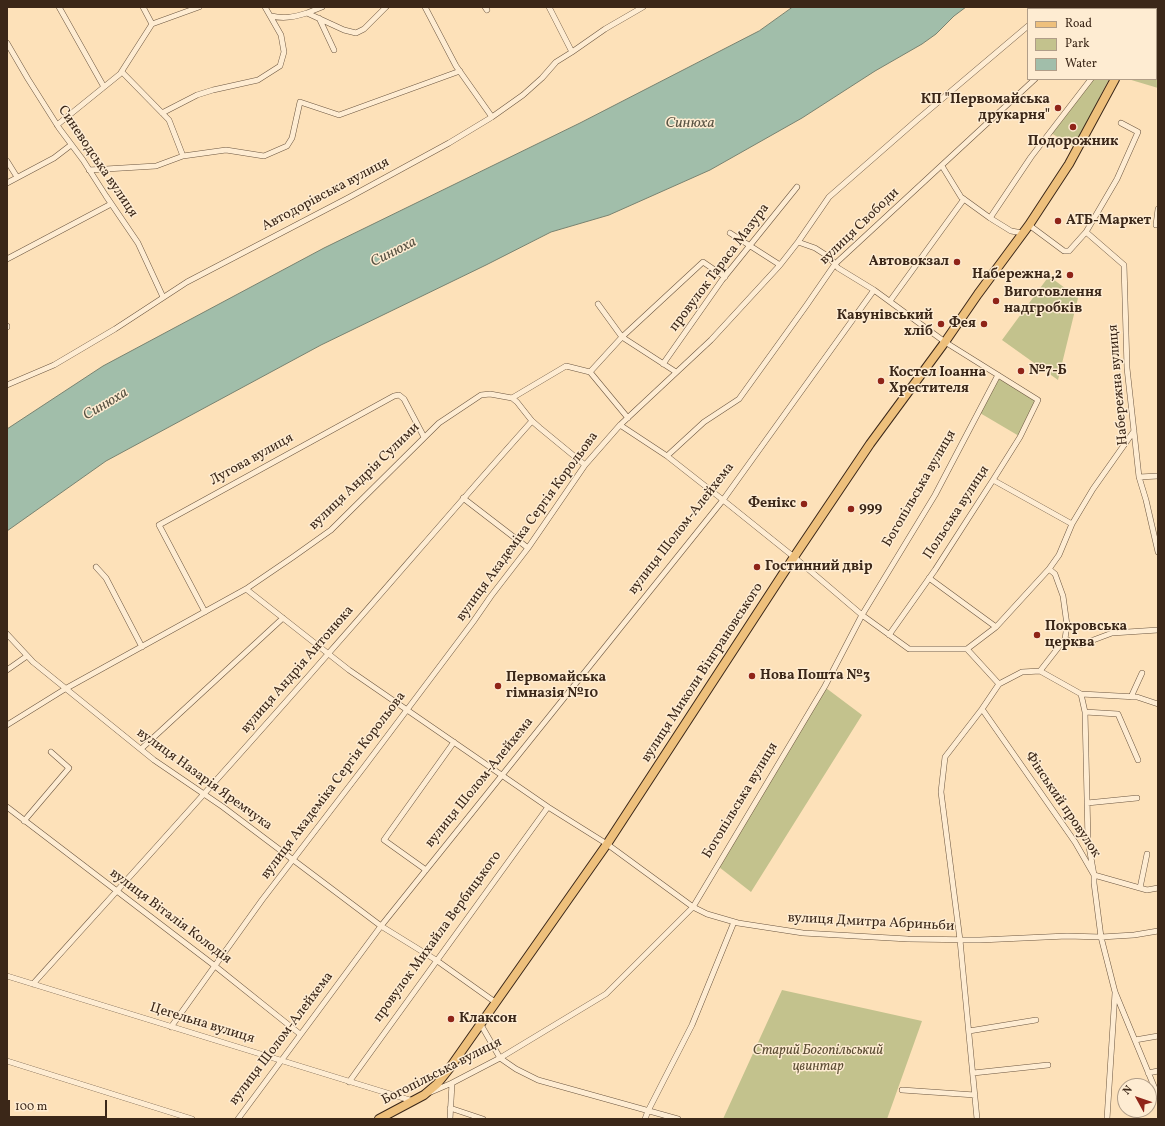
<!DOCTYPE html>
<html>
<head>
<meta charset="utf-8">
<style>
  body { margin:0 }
  #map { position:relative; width:1165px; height:1126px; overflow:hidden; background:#fde1b9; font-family:Vollkorn,serif }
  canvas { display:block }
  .frame { position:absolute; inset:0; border:8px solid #3b2718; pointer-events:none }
  .legend { position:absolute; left:1027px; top:8px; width:130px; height:72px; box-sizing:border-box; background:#feecd2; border:1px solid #b09d88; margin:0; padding:5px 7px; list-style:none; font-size:12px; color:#3b2718 }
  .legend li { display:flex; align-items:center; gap:8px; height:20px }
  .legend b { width:20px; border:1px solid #b09d88 }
  .north { position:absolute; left:1117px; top:1078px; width:40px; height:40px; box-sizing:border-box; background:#feecd2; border:1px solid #b09d88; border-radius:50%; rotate:310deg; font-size:11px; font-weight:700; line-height:16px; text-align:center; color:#3b2718 }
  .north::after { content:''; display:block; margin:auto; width:14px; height:18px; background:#8f2418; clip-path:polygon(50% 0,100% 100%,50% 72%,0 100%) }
  .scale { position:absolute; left:8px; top:1100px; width:99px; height:18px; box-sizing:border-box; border:2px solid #3b2718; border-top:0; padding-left:5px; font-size:12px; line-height:14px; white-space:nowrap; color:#3b2718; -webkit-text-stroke:3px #feecd2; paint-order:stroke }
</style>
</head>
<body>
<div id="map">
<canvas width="1165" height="1126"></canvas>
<div class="frame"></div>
<ul class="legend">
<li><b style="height:5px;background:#eec07c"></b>Road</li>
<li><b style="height:11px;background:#c3c28d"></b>Park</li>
<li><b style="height:11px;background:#a1beaa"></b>Water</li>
</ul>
<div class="north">N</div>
<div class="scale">100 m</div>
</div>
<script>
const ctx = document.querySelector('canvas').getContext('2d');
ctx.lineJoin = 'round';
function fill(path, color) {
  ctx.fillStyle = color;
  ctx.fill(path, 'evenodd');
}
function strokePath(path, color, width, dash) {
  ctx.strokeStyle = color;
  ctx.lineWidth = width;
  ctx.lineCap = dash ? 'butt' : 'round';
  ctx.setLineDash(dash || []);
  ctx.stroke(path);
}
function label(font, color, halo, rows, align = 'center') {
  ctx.font = font + ' Vollkorn,serif';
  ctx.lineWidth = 3;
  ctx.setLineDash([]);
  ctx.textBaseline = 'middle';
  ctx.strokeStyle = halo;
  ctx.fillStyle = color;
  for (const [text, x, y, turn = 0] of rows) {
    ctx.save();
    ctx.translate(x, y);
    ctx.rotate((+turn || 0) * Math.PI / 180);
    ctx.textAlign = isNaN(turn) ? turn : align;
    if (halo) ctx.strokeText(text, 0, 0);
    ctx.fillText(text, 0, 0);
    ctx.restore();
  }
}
fill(new Path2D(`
  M 1158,7 L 1158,88 L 1128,79 L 1156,79 L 1156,9 Z
  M 1093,79 L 1109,79 L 1074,147 L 1051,133 Z
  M 1049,276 L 1078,298 L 1058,380 L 1002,340 Z
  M 999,379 L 1036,400 L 1019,436 L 980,413 Z
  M 826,688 L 862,715 L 751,892 L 719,867 Z
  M 782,990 L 922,1021 L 887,1119 L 723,1119 Z`), '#c3c28d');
const water = new Path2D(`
  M 793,7 L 966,7 L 954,16 L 936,34 L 922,44 L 875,71 L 802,118 L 710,170 L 609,215 L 551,232 L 486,265 L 321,345 L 106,461 L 7,531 L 7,429 L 103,366 L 324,248 L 580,123 L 759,31 Z`);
fill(water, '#a1beaa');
strokePath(water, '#788270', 1);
const minor = new Path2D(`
  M 59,7 L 104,87
  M 143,7 L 152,24
  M 425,7 L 456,66 L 492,117
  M 485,7 L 487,10
  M 549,7 L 572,52
  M 1081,7 L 1082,9
  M 1048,9 L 1051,7
  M 307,13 L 322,7
  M 271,16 C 284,19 294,17 307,13 L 344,30 L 356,33 L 364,29 L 386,7
  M 319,18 L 334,50
  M 7,43 L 28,79 L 59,128 L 83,160 L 106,196 L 138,243 L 163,297
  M 1156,57 L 1158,57
  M 122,72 L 169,120 L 183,156
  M 162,113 L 197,95 L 213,90 L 258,80 L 280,66 L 284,52 L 281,35 L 265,7
  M 57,125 L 120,74 L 152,24 L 199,7
  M 7,161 L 17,177
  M 942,166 L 961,197 L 990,218 L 1031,157 L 1091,79
  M 89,170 L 156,166 L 183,156 L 226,150 L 264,156 L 287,146 L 292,138 L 300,102 L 339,115 L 460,71
  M 7,183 L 54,158 L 71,145
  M 990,218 L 1011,231 L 1023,233
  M 1029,225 L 1064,251 L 1069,251 L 1086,232 L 1124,265 L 1127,368 L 1139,477 L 1146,500 L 1158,552
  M 1156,225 L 1158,209
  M 1086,232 L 1117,179 L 1138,132 L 1121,123
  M 730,233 L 780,265
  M 798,242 L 815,248 L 829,257 L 838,268 L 874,290 L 945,342 L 1038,400 L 1020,437 L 993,480 L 935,570 L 889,635
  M 7,259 L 111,204
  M 890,301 L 964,199
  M 598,304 L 622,337 L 676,372
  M 7,327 L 7,326
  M 663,364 L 722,280 L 797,187
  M 590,372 L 622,337 L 703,262 L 725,277
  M 7,385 L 54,365 L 115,329 L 187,282 L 348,198 L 449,143 L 492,117 L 523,95 L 542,78 L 556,62 L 572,52 L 605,29 L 643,7
  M 512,398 L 566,366 L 590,372 L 628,418
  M 620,425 L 667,456 L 723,500 L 794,557 L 862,615 L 909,649 L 967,649
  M 667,456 L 704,422 L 739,399 L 806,306 L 835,264 L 1035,79
  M 1139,477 L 1158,476
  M 993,480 L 1072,524
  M 463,498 L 528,548
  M 96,567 L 106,578 L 142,647
  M 929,578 L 996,627
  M 246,589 L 349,670 L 548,807 L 607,844 L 693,907 L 707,914 L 738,923 L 803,933 L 908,939 L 980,940 L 1067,936 L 1101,937 L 1134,935 L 1158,931
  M 205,612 L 159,525 L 394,396 L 399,395 L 404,399 L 424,437
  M 7,634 L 33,662 L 154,760 L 223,807 L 381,926 L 436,960 L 495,1002
  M 1065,639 L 1080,645 L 1112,633 L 1158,630
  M 967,649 L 999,684 L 982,709 L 945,757 L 941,792 L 960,940 L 977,1119
  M 967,649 L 996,627 L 1049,569 L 1059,555 L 1072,524 L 1093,489 L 1134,431
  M 7,670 L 27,656
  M 1040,671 L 1081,694 L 1137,697 L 1158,704
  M 1040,671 L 1065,639 L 1067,625 L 1063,596 L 1055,574 L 1049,569
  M 999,684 L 1022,672 L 1040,671
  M 1081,694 L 1085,712 L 1088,841 L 1094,875 L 1094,883 L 1101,937 L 1115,992 L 1158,1096
  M 1131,697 L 1142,673
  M 982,709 L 1075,842 L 1094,875 L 1147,890 L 1158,888
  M 1085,712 L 1118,714 L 1138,760
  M 7,725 L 65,689 L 246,589 L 293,557 L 331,530 L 439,423 L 481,395 L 490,394 L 512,398 L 517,402 L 532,421 L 540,428 L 585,465
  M 141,749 L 283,618
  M 1087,803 L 1137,798
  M 7,807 L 215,966 L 300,1034
  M 24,821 L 69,768 L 51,752
  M 426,870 L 384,840 L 454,742
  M 1140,888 L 1147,854
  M 7,976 L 413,1101
  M 33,984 C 132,874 231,765 328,654 C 396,577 463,498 532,421
  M 480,1023 L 500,1058 L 516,1069 L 538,1080 L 678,1119
  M 171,1027 L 262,900 L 364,767 L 473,622 L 491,596 L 528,548 L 585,465 L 620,425 L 711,340 L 780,265 L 798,242 L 829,197 L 917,120 L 1028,26
  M 969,1031 L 1036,1020
  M 1135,1040 L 1158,1036
  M 7,1061 L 192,1119
  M 973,1073 L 1048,1065
  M 1148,1073 L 1158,1071
  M 349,1082 L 548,807
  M 902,1090 L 975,1095
  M 431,1092 L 452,1083 L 500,1058 L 606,994 L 693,907 L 825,686 L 862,615 L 935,495 L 998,375
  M 450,1108 L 483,1119
  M 238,1119 L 381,926 L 723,500 L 874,290
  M 450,1119 L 452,1083
  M 645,1119 L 648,1111 L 692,1025 L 734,922
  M 1107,1119 L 1115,993`);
const primary = new Path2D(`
  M 1146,9 L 1148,7
  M 379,1119 L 424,1095 L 437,1084 L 449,1069 L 607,844 L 794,557 L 870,444 L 945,342 L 978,294 L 1029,225 L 1069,164 L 1115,79`);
strokePath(minor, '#6c5640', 6);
strokePath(primary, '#3b2718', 10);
strokePath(minor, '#feecd2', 5);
strokePath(primary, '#eec07c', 8);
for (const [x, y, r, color] of [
  [1058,108,4,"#8f2418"],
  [1073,127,4,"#8f2418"],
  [1058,221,4,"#8f2418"],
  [957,262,4,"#8f2418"],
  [1070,275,4,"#8f2418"],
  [996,301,4,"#8f2418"],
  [941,324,4,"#8f2418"],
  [984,324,4,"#8f2418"],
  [1021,371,4,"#8f2418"],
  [881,381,4,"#8f2418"],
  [804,504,4,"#8f2418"],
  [851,509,4,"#8f2418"],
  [757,567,4,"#8f2418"],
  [1037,635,4,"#8f2418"],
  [752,676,4,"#8f2418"],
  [498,686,4,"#8f2418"],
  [451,1019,4,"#8f2418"]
]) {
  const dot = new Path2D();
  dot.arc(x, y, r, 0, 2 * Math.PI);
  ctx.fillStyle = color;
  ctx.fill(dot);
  strokePath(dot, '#feecd2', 1.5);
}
label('bold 14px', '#3b2718', '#feecd2', [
  ["КП \"Первомайська",1050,100,"right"],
  ["друкарня\"",1050,116,"right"],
  ["Подорожник",1073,142,"center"],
  ["АТБ-Маркет",1066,221],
  ["Автовокзал",949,262,"right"],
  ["Набережна,2",1062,275,"right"],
  ["Виготовлення",1004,293],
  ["надгробків",1004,309],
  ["Кавунівський",933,316,"right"],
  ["хліб",933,332,"right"],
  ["Фея",976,324,"right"],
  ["№7-Б",1029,371],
  ["Костел Іоанна",889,373],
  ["Хрестителя",889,389],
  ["Фенікс",796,504,"right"],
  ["999",859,509],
  ["Гостинний двір",765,567],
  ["Покровська",1045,627],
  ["церква",1045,643],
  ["Нова Пошта №3",760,676],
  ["Первомайська",506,678],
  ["гімназія №10",506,694],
  ["Клаксон",459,1019]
], 'left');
label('14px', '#3b2718', '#feecd2', [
  ["Синеводська вулиця",97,162,56],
  ["Автодорівська вулиця",326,195,-28],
  ["вулиця Свободи",860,227,-44],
  ["провулок Тараса Мазура",720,268,-53],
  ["Набережна вулиця",1119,385,-95],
  ["Лугова вулиця",252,460,-29],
  ["вулиця Андрія Сулими",365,477,-44],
  ["Богопільська вулиця",920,489,-60],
  ["Польська вулиця",957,513,-57],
  ["вулиця Академіка Сергія Корольова",528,527,-54],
  ["вулиця Шолом-Алейхема",682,529,-52],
  ["вулиця Андрія Антонюка",298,670,-49],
  ["вулиця Миколи Вінграновського",703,673,-57],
  ["вулиця Назарія Яремчука",204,780,36],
  ["вулиця Шолом-Алейхема",480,783,-51],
  ["вулиця Академіка Сергія Корольова",334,786,-53],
  ["Богопільська вулиця",741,801,-59],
  ["Фінський провулок",1062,805,56],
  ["вулиця Віталія Колодія",170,917,37],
  ["вулиця Дмитра Абриньби",871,923,3],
  ["провулок Михайла Вербицького",438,937,-54],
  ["Цегельна вулиця",202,1024,17],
  ["вулиця Шолом-Алейхема",282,1039,-53],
  ["Богопільська вулиця",442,1072,-27]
]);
label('italic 14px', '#5d4e35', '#feecd2', [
  ["Старий Богопільський",818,1051],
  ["цвинтар",818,1067]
]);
label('italic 15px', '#5a5444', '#feecd2', [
  ["Синюха",690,124],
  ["Синюха",394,253,-27],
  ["Синюха",106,405,-31]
]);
</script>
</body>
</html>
